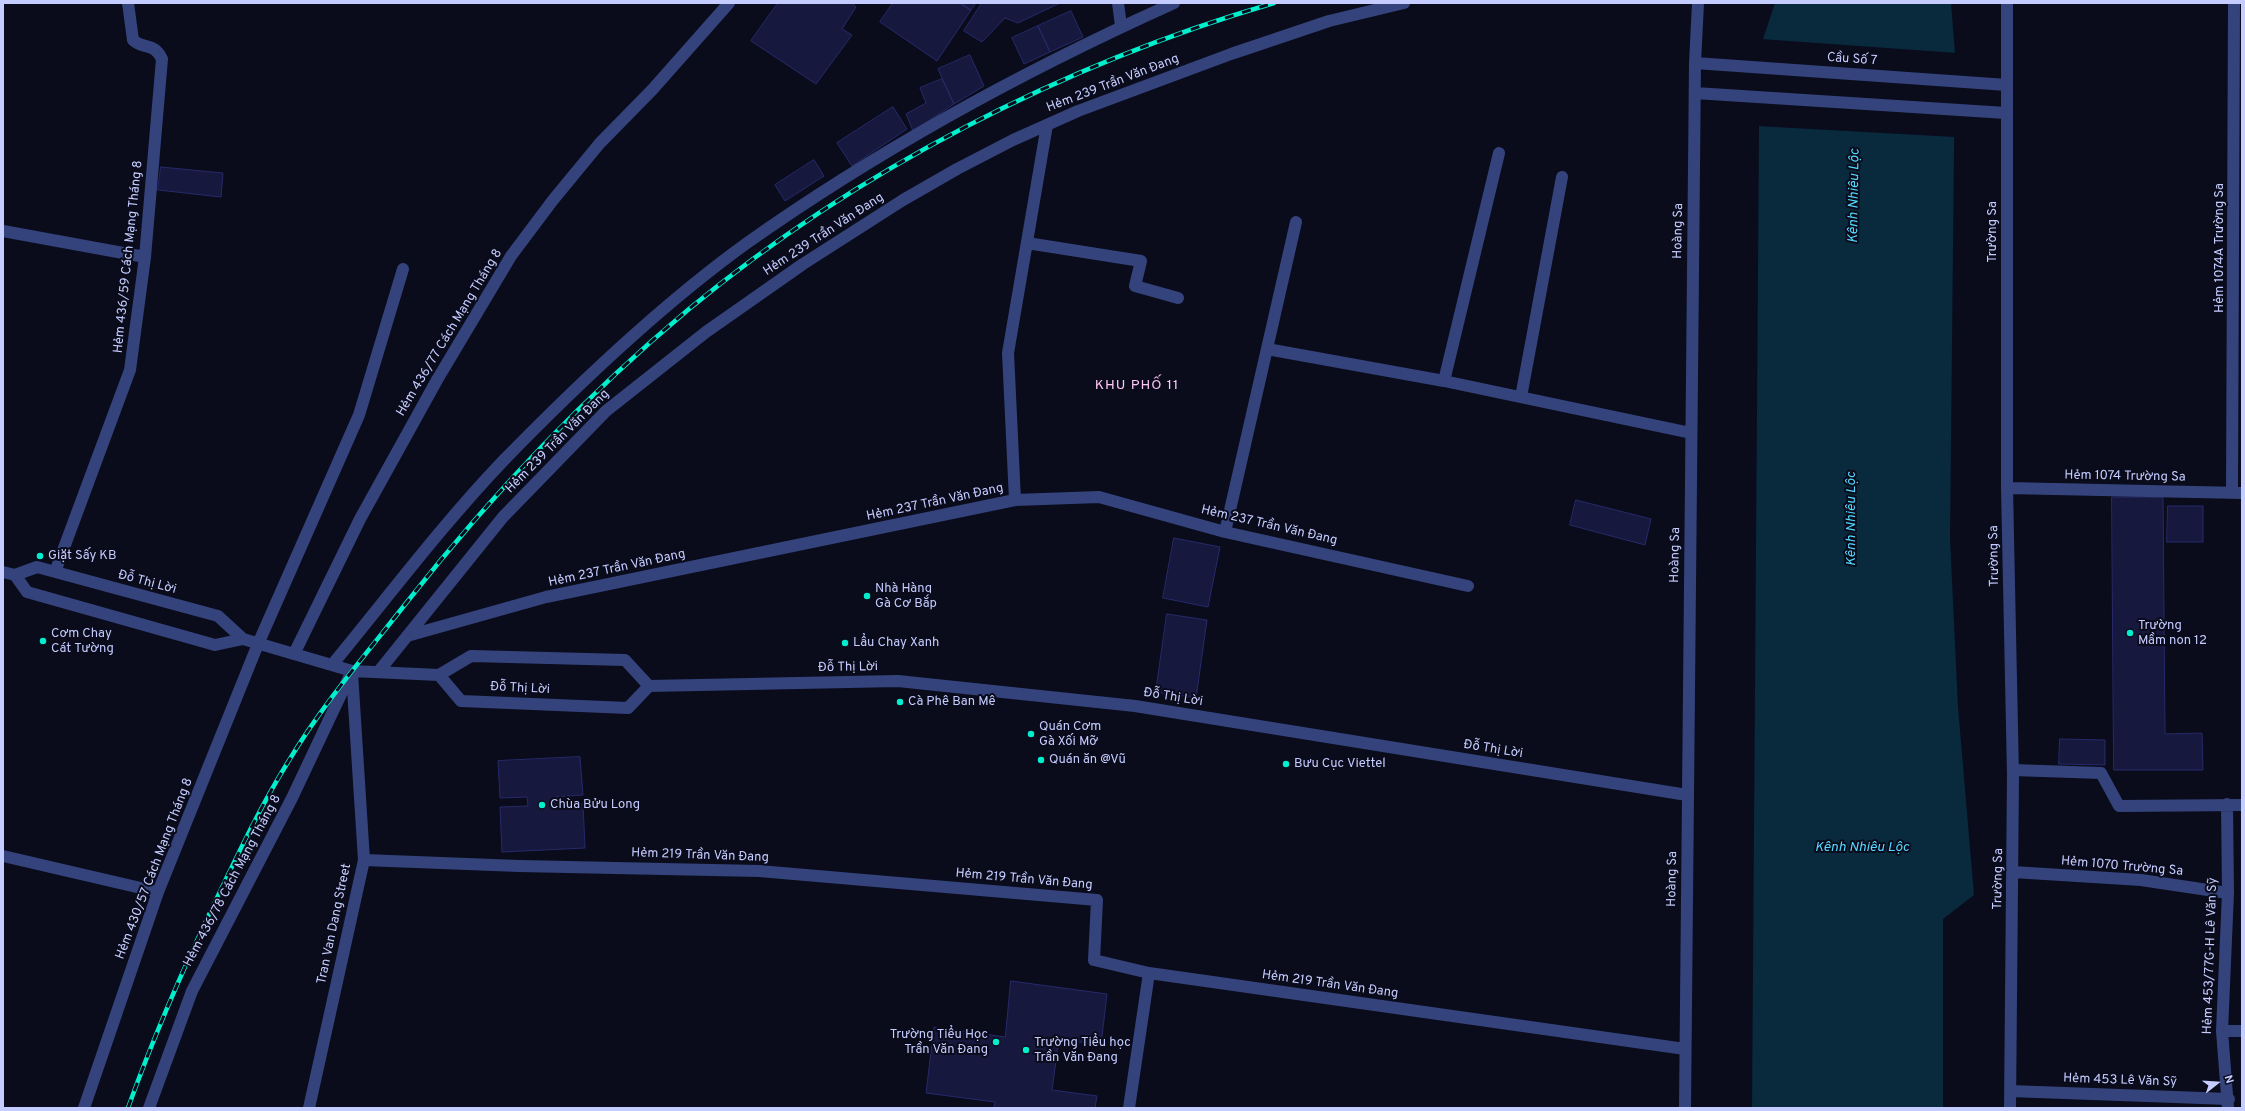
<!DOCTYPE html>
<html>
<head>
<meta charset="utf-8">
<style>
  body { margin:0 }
  #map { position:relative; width:2245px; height:1111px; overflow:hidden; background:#0a0c1c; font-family:Overpass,sans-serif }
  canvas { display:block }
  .frame { position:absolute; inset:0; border:4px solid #c5ccff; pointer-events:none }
  .north { position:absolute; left:2197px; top:1063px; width:40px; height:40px; -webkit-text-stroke:3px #0a0c1c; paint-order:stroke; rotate:73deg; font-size:11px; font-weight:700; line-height:16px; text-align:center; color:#c5ccff }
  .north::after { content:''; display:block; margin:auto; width:14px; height:18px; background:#c5ccff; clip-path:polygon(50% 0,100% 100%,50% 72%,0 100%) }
</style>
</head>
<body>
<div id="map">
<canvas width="2245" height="1111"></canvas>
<div class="frame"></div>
<div class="north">N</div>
</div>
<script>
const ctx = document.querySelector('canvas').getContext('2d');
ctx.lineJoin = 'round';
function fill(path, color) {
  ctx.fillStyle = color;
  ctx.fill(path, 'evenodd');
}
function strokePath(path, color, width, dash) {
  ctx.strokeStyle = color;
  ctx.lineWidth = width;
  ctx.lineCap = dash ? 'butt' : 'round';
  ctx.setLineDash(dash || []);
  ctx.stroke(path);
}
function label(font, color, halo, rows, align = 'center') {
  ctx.font = font + ' Overpass,sans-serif';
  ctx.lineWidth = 4;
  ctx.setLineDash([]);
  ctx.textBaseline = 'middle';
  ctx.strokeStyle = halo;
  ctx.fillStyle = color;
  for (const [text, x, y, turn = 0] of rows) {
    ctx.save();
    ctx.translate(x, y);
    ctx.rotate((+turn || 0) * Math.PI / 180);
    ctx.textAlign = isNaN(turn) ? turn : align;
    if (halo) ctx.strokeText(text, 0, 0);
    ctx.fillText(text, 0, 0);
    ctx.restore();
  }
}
fill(new Path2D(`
  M 1775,3 L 1951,3 L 1955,53 L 1950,538 L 1958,707 L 1974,895 L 1943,919 L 1943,1108 L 1752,1108 L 1759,126 L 1763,39 Z`), '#09293c');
fill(new Path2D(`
  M 1761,39 L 1957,53 L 1955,137 L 1757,126 Z`), '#0a0c1c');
const building = new Path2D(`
  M 778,3 L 852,3 L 856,7 L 842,29 L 852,35 L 816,84 L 751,41 Z
  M 893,3 L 960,3 L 971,10 L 937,61 L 880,22 Z
  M 960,3 L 976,3 L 971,10 Z
  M 982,3 L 1060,3 L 1018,23 L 1005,18 L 982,42 L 964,31 Z
  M 1071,11 L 1083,37 L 1050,52 L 1038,26 Z
  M 1038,26 L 1050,52 L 1024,64 L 1012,38 Z
  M 970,55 L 984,86 L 954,104 L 938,69 Z
  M 942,79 L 954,104 L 913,131 L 906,114 L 926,103 L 920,88 Z
  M 893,107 L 907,129 L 852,166 L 837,143 Z
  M 814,160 L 824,176 L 785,201 L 775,185 Z
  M 161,167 L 223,173 L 221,197 L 158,190 Z
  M 2112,497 L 2163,497 L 2165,734 L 2202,733 L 2203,770 L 2114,770 Z
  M 1576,500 L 1651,519 L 1645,545 L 1570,525 Z
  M 2168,506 L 2203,506 L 2203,542 L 2167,542 Z
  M 1174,538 L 1220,547 L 1208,607 L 1163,598 Z
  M 1167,614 L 1207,620 L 1196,698 L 1156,692 Z
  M 2060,739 L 2105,740 L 2105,765 L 2059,764 Z
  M 580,757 L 583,795 L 555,797 L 556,805 L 583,804 L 585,848 L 502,852 L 500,807 L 528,806 L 527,797 L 500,798 L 498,761 Z
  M 1011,981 L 1107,994 L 1101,1045 L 1059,1039 L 1052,1090 L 1097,1096 L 1095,1108 L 994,1108 L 995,1102 L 926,1093 L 934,1027 L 1005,1037 Z`);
fill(building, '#16183d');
strokePath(building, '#272a6a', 1);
strokePath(new Path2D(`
  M 1118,3 L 1121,26
  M 2007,3 L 2007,488 L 2013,775 L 2010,1108
  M 1695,63 L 2007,85
  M 1695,93 L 2006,113
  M 3,231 L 145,257
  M 1027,243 L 1141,261 L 1135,286 L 1178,298
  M 1267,349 L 1444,381 L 1691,433
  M 1444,381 L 1499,153
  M 1521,397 L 1562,177
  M 2007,488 L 2242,493
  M 2232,493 L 2234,3
  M 1015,500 L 1008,353 L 1047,125
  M 1225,532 L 1296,222
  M 3,572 L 15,575 L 27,592 L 215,645 L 243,639
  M 55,572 L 130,370 L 145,257 L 162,59 C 154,42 144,50 133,40 L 128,3
  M 15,575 L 37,567 L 218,616 L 243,639 L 352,671 L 439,675 L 471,656 L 625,660 L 649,686
  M 407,636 L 546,597 L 1015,500 L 1099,497 L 1225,532 L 1468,586
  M 294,654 L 360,519 L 437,380 L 511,256 L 553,200 L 600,143 L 652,90 L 729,3
  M 332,665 C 388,597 442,525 503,461 C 577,385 661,305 747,243 C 880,149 1025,70 1174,3
  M 379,671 L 503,517 L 606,411 L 706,332 L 803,264 L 903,200 L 957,169 L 1013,140 L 1078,111 L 1231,54 L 1329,21 L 1404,3
  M 439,675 L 461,701 L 628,708 L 649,686 L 898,681 L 1135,706 L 1687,795
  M 2013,770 L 2101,773 L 2119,806 L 2242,805
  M 2227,804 L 2228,893 L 2222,1031 L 2228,1108
  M 3,856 L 158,892
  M 364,860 L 519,866 L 759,871 L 1097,900 L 1094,960 L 1149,973 L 1685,1049
  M 2013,872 L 2141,880 L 2228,893
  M 2222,1031 L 2242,1031
  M 2010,1091 L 2229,1099
  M 84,1108 L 158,892 L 258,644 L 359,415 L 403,269
  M 149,1108 L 192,991 L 292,798 L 352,671
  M 309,1108 L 364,860 L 352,673
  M 1129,1108 L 1149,973
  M 1685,1108 L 1695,63 L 1698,3`), '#34437c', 12);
const rail = new Path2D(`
  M 128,1108 C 153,1038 183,969 215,902 C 238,854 260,807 288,762 C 322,705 366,654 407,602 C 491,495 585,396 689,309 C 857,170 1064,64 1274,3`);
strokePath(rail, '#00f0ce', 4.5);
strokePath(rail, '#0a0c1c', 3, [9]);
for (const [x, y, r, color] of [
  [40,556,4,"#00f0ce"],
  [867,596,4,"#00f0ce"],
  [2130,633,4,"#00f0ce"],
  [43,641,4,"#00f0ce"],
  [845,643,4,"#00f0ce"],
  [900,702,4,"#00f0ce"],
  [1031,734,4,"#00f0ce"],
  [1041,760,4,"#00f0ce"],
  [1286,764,4,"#00f0ce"],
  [542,805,4,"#00f0ce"],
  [996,1042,4,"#00f0ce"],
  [1026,1050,4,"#00f0ce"]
]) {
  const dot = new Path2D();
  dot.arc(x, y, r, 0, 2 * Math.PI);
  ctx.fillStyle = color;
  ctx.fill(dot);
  strokePath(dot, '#0a0c1c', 1.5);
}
label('13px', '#c5ccff', '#0a0c1c', [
  ["Cầu Số 7",1852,60,4],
  ["Hẻm 239 Trần Văn Đang",1113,84,-21],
  ["Hoàng Sa",1679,231,-89],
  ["Trường Sa",1993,232,-90],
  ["Hẻm 239 Trần Văn Đang",824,235,-33],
  ["Hẻm 1074A Trường Sa",2220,248,-90],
  ["Hẻm 436/59 Cách Mạng Tháng 8",129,257,-84],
  ["Hẻm 436/77 Cách Mạng Tháng 8",450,333,-59],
  ["Hẻm 239 Trần Văn Đang",558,442,-45],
  ["Hẻm 1074 Trường Sa",2125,477,1],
  ["Hẻm 237 Trần Văn Đang",935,503,-12],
  ["Hẻm 237 Trần Văn Đang",1269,526,13],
  ["Hoàng Sa",1676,555,-89],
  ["Trường Sa",1995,556,-91],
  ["Hẻm 237 Trần Văn Đang",617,569,-12],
  ["Đỗ Thị Lời",147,583,15],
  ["Đỗ Thị Lời",848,668,-1],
  ["Đỗ Thị Lời",520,689,3],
  ["Đỗ Thị Lời",1173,698,9],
  ["Đỗ Thị Lời",1493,750,9],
  ["Hẻm 219 Trần Văn Ðang",700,856,2],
  ["Hẻm 1070 Trường Sa",2122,867,5],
  ["Hẻm 430/57 Cách Mạng Tháng 8",155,869,-69],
  ["Hoàng Sa",1673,879,-89],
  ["Trường Sa",1999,879,-89],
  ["Hẻm 219 Trần Văn Ðang",1024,880,5],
  ["Hẻm 436/78 Cách Mạng Tháng 8",233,881,-62],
  ["Tran Van Dang Street",335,924,-78],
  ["Hẻm 453/77G-H Lê Văn Sỹ",2211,956,-88],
  ["Hẻm 219 Trần Văn Ðang",1330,985,8],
  ["Hẻm 453 Lê Văn Sỹ",2120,1081,2]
]);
label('13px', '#c5ccff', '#0a0c1c', [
  ["Giặt Sấy KB",48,556],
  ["Nhà Hàng",875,589],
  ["Gà Cơ Bắp",875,604],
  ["Trường",2138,626],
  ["Mầm non 12",2138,641],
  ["Cơm Chay",51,634],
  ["Cát Tường",51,649],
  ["Lẩu Chay Xanh",853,643],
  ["Cà Phê Ban Mê",908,702],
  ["Quán Cơm",1039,727],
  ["Gà Xối Mỡ",1039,742],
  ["Quán ăn @Vũ",1049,760],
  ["Bưu Cục Viettel",1294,764],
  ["Chùa Bửu Long",550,805],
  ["Trường Tiểu Học",988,1035,"right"],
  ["Trần Văn Đang",988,1050,"right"],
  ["Trường Tiểu học",1034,1043],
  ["Trần Văn Đang",1034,1058]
], 'left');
label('italic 14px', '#53d9ff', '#0a0c1c', [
  ["Kênh Nhiêu Lộc",1855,196,-89],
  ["Kênh Nhiêu Lộc",1852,519,-90],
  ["Kênh Nhiêu Lộc",1862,848]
]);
ctx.letterSpacing = '1px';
label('14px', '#ffc7f8', '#0a0c1c', [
  ["KHU PHỐ 11",1137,386]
]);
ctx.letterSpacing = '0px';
</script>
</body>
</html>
